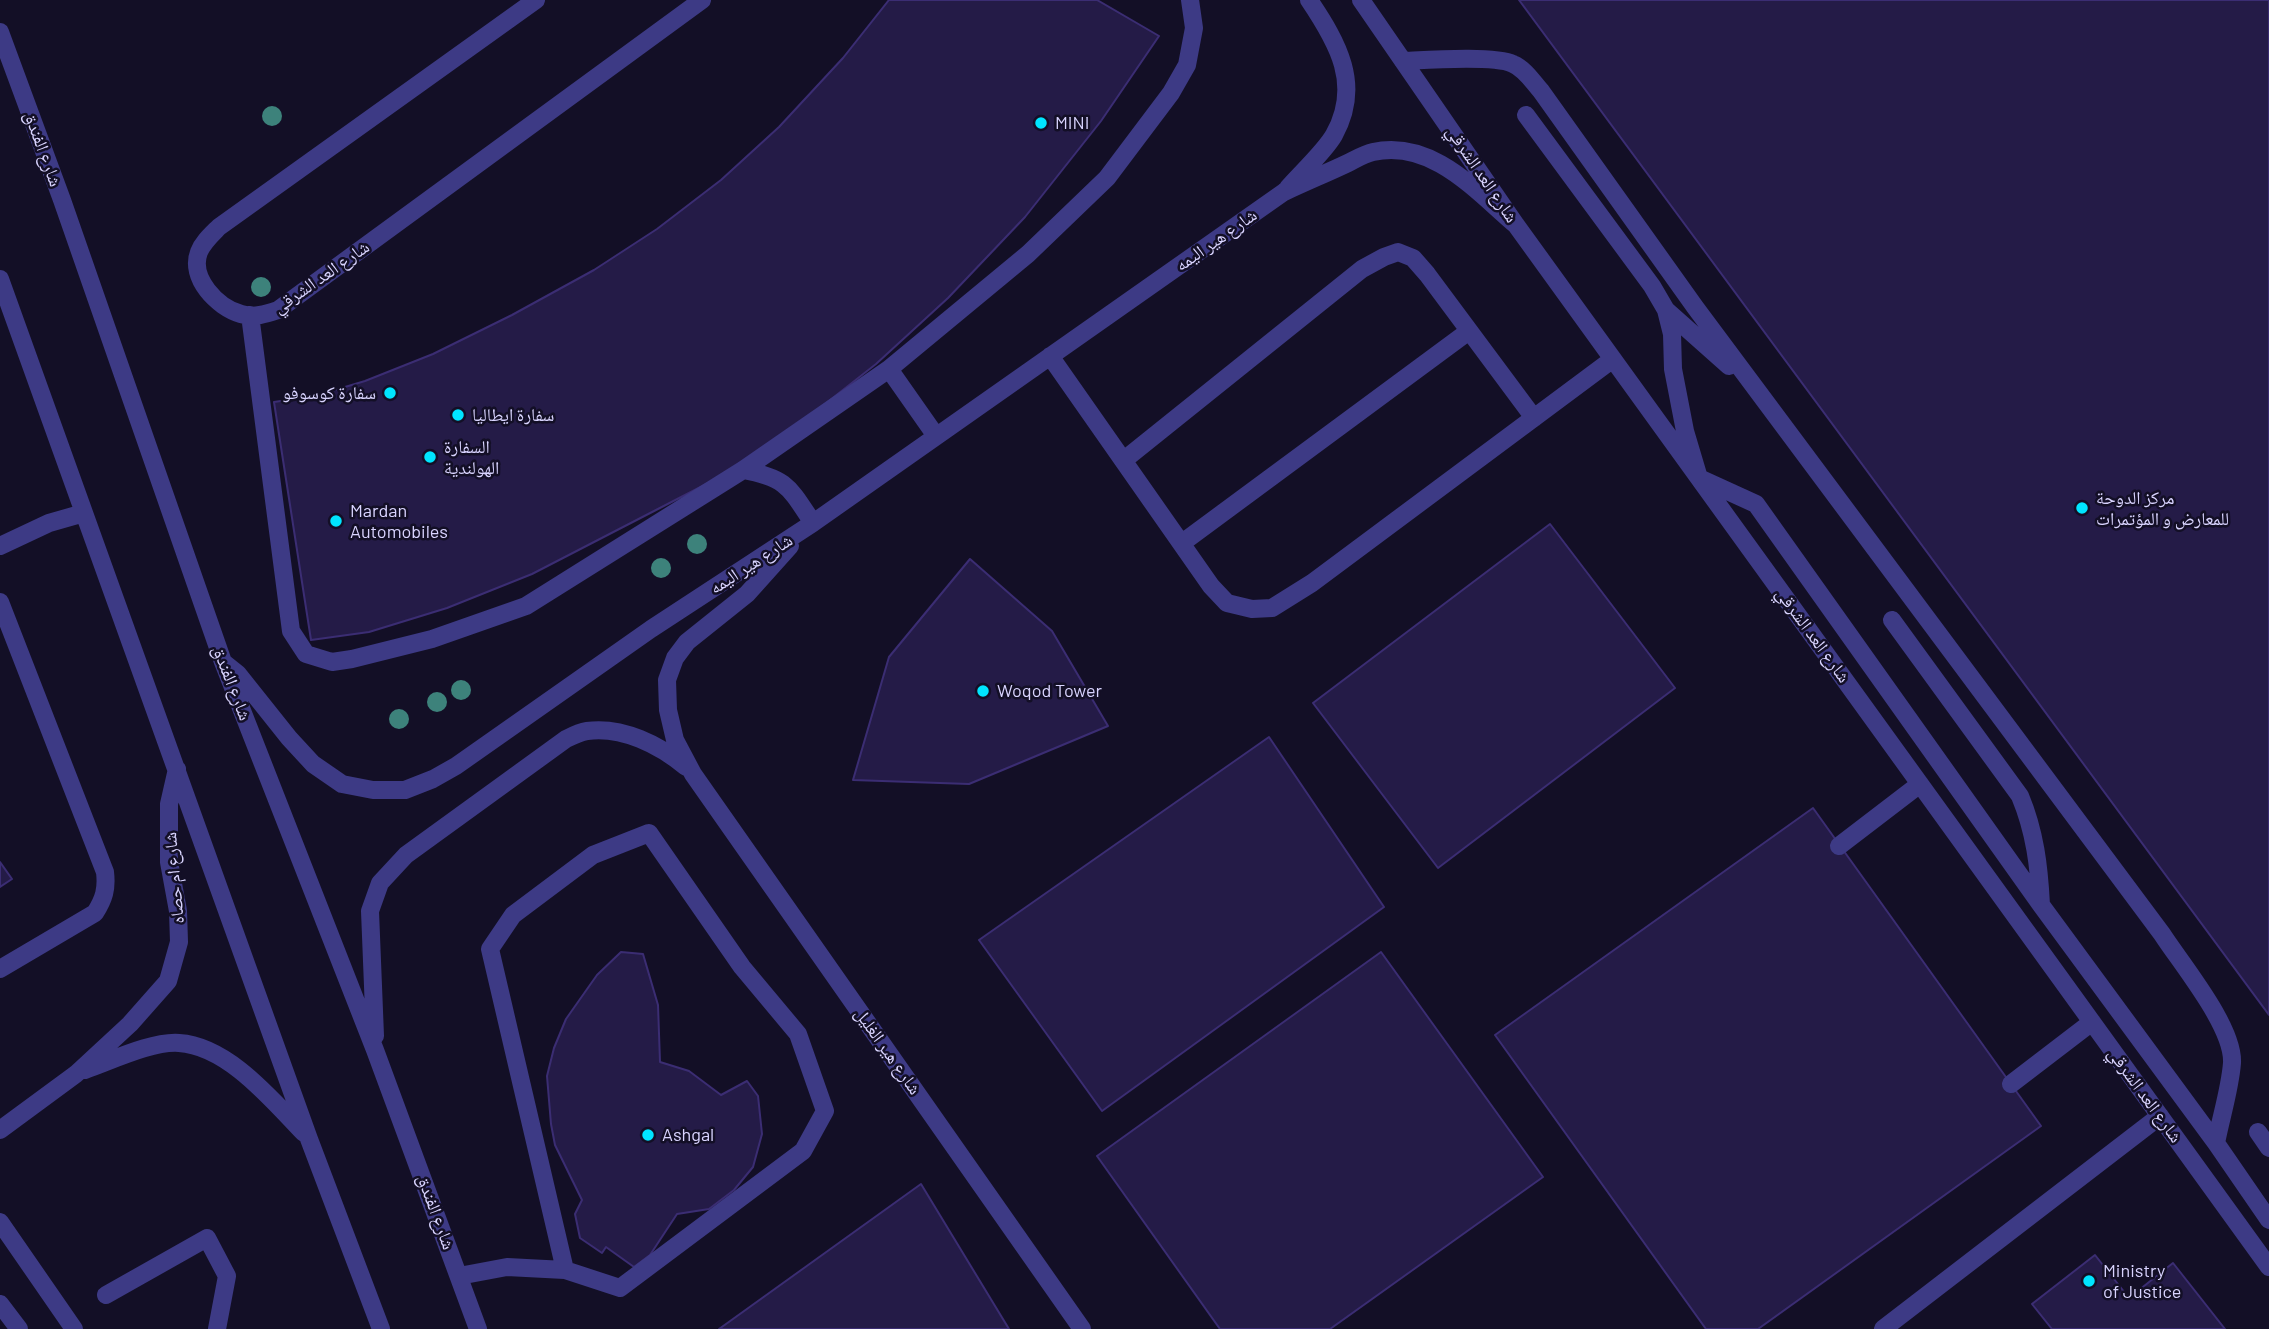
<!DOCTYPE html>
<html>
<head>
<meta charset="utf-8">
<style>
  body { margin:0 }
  canvas { display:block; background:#130f26 }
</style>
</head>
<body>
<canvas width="2269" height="1329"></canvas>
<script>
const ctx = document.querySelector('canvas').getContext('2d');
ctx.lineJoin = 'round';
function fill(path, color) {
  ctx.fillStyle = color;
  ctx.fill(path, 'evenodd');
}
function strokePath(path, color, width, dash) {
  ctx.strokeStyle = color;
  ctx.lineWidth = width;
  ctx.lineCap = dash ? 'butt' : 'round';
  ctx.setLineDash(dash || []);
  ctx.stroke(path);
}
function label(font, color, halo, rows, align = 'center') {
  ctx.font = font + ' Barlow,"Noto Naskh Arabic",sans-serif';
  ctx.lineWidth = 5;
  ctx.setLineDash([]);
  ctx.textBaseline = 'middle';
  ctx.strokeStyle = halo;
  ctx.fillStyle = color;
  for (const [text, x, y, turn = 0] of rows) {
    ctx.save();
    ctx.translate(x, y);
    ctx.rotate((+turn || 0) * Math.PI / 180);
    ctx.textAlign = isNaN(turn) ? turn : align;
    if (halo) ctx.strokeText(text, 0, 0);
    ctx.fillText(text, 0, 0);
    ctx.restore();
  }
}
const building = new Path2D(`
  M 889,0 L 1097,0 L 1159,36 L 1101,121 L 1025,217 L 948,298 L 876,364 L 797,426 L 718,478 L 532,574 L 447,608 L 369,632 L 311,640 L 274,402 L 315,396 L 365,381 L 433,354 L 512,315 L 594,270 L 657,229 L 721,180 L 779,127 L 843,58 Z
  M 1519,0 L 2269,0 L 2269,1015 Z
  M 1550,524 L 1675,688 L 1438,868 L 1313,703 Z
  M 970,559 L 1052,631 L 1108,726 L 969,784 L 853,780 L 889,657 Z
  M 1269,737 L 1384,907 L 1102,1111 L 979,940 Z
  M 1813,808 L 2041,1126 L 1758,1329 L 1706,1329 L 1495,1035 Z
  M 0,862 L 12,879 L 0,887 Z
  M 621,952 L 643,954 L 658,1005 L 660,1062 L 689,1071 L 721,1095 L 747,1081 L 758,1096 L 762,1134 L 753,1167 L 734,1190 L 709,1209 L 677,1214 L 650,1255 L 634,1267 L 606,1247 L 602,1253 L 580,1238 L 575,1214 L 582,1200 L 555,1145 L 551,1124 L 547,1076 L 554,1048 L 566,1019 L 597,975 Z
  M 1381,952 L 1543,1177 L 1330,1329 L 1220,1329 L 1097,1156 Z
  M 921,1184 L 1009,1329 L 719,1329 Z
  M 2095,1255 L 2129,1298 L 2173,1263 L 2225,1329 L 2052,1329 L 2032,1304 Z`);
fill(building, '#241b47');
strokePath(building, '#3b2d73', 2);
strokePath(new Path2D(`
  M 536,0 L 219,227 C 211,235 203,242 199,252 C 189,278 217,307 241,314 C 254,318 266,314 278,310 L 702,0
  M 1361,0 L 1516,225 L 2269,1267
  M 0,32 L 62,200 L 223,662 L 375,1050 L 478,1329
  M 1403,61 C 1426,60 1495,55 1513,64 C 1525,69 1533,82 1541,91 L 1695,307 L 2162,934 C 2182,965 2234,1027 2232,1063 C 2230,1089 2221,1117 2216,1143
  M 1526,115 L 1652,286 L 1666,310 L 1672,334 L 1673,369 L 1685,431 L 1699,478 L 1756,504 L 2041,905 L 2216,1143 L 2269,1220
  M 1288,188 C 1301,173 1325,151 1334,135 C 1362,85 1338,43 1309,0
  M 0,279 L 309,1139 L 381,1329
  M 1666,310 L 1729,366
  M 250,315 L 291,631 L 306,654 L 332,662 L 352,659 L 432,639 L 526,606 L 743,470 L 889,369
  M 1050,356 L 1211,586 L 1227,603 L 1252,609 L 1272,608 L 1312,583 L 1613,359
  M 936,436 L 889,369 L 1028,254 L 1107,178 L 1171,93 L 1187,65 L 1194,28 L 1190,0
  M 1124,460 L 1362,269 L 1384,257 L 1398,252 L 1413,258 L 1427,274 L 1534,418
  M 743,470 C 787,478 789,487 813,523
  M 1182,543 L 1469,331
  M 0,546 L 49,523 L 84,513
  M 790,546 L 747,594 L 687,642 L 675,658 L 667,680 L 668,710 L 675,740 L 693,774 L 1082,1329
  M 0,602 L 105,872 C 107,889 104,899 95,913 L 0,969
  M 1892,620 L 2020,796 C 2035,832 2039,866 2041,905
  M 223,662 L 238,674 L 289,738 L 313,764 L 342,784 L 373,790 L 405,790 L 433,779 L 456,766 L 651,629 L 813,523 L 1284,192 C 1305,182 1327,173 1348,163 C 1356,159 1364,154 1373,152 C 1432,139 1476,191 1516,225
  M 1839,846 L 1920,784
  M 375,1036 L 370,911 L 380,883 L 406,855 L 566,739 C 572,736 580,732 587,731 C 622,726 660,745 686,767
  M 85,1070 C 111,1061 152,1041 179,1043 C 228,1046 272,1100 304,1133
  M 2011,1084 L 2092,1022
  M 0,1130 L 76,1074 L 130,1024 L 168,981 L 179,942 L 178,911 L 169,862 L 169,804 L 177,769
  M 2258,1132 L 2269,1148
  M 0,1222 L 74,1329
  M 459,1276 L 507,1267 L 565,1270 L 620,1288 L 803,1151 L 825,1111 L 798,1034 L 742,967 L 649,833 L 593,855 L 513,915 L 490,949 L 565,1270
  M 106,1295 L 207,1238 L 227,1276 L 217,1329
  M 0,1304 L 19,1329
  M 1883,1329 L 2160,1116`), '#3d3a85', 18);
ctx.fillStyle = '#3d827b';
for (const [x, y] of [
  [272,116],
  [261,287],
  [697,544],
  [661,568],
  [461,690],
  [437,702],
  [399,719]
]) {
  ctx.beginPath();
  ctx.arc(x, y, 10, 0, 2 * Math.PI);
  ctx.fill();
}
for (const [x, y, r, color] of [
  [1041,123,7,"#00e5ff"],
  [390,393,7,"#00e5ff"],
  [458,415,7,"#00e5ff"],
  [430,457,7,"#00e5ff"],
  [2082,508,7,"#00e5ff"],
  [336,521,7,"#00e5ff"],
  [983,691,7,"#00e5ff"],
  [648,1135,7,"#00e5ff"],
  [2089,1281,7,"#00e5ff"]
]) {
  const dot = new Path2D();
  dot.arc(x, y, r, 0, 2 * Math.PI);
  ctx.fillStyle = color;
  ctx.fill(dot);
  strokePath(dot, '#130f26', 2.5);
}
label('18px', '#d9d4ff', '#130f26', [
  ["MINI",1055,123],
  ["سفارة كوسوفو",376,393,"right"],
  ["سفارة ايطاليا",472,415],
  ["السفارة",444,447],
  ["الهولندية",444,468],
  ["مركز الدوحة",2096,498],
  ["للمعارض و المؤتمرات",2096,519],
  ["Mardan",350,511],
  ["Automobiles",350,532],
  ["Woqod Tower",997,691],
  ["Ashgal",662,1135],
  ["Ministry",2103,1271],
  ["of Justice",2103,1292]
], 'left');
label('18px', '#d9d4ff', '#130f26', [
  ["شارع الفندق",43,149,70],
  ["شارع العد الشرقي",1482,174,56],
  ["شارع هير اليمه",1216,240,-35],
  ["شارع العد الشرقي",321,277,-35],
  ["شارع هير اليمه",751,564,-33],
  ["شارع العد الشرقي",1813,635,54],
  ["شارع الفندق",232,683,69],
  ["شارع ام حصاه",174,878,-95],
  ["شارع هير الغليل",888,1051,55],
  ["شارع العد الشرقي",2145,1095,54],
  ["شارع الفندق",436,1212,70]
]);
</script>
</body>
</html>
